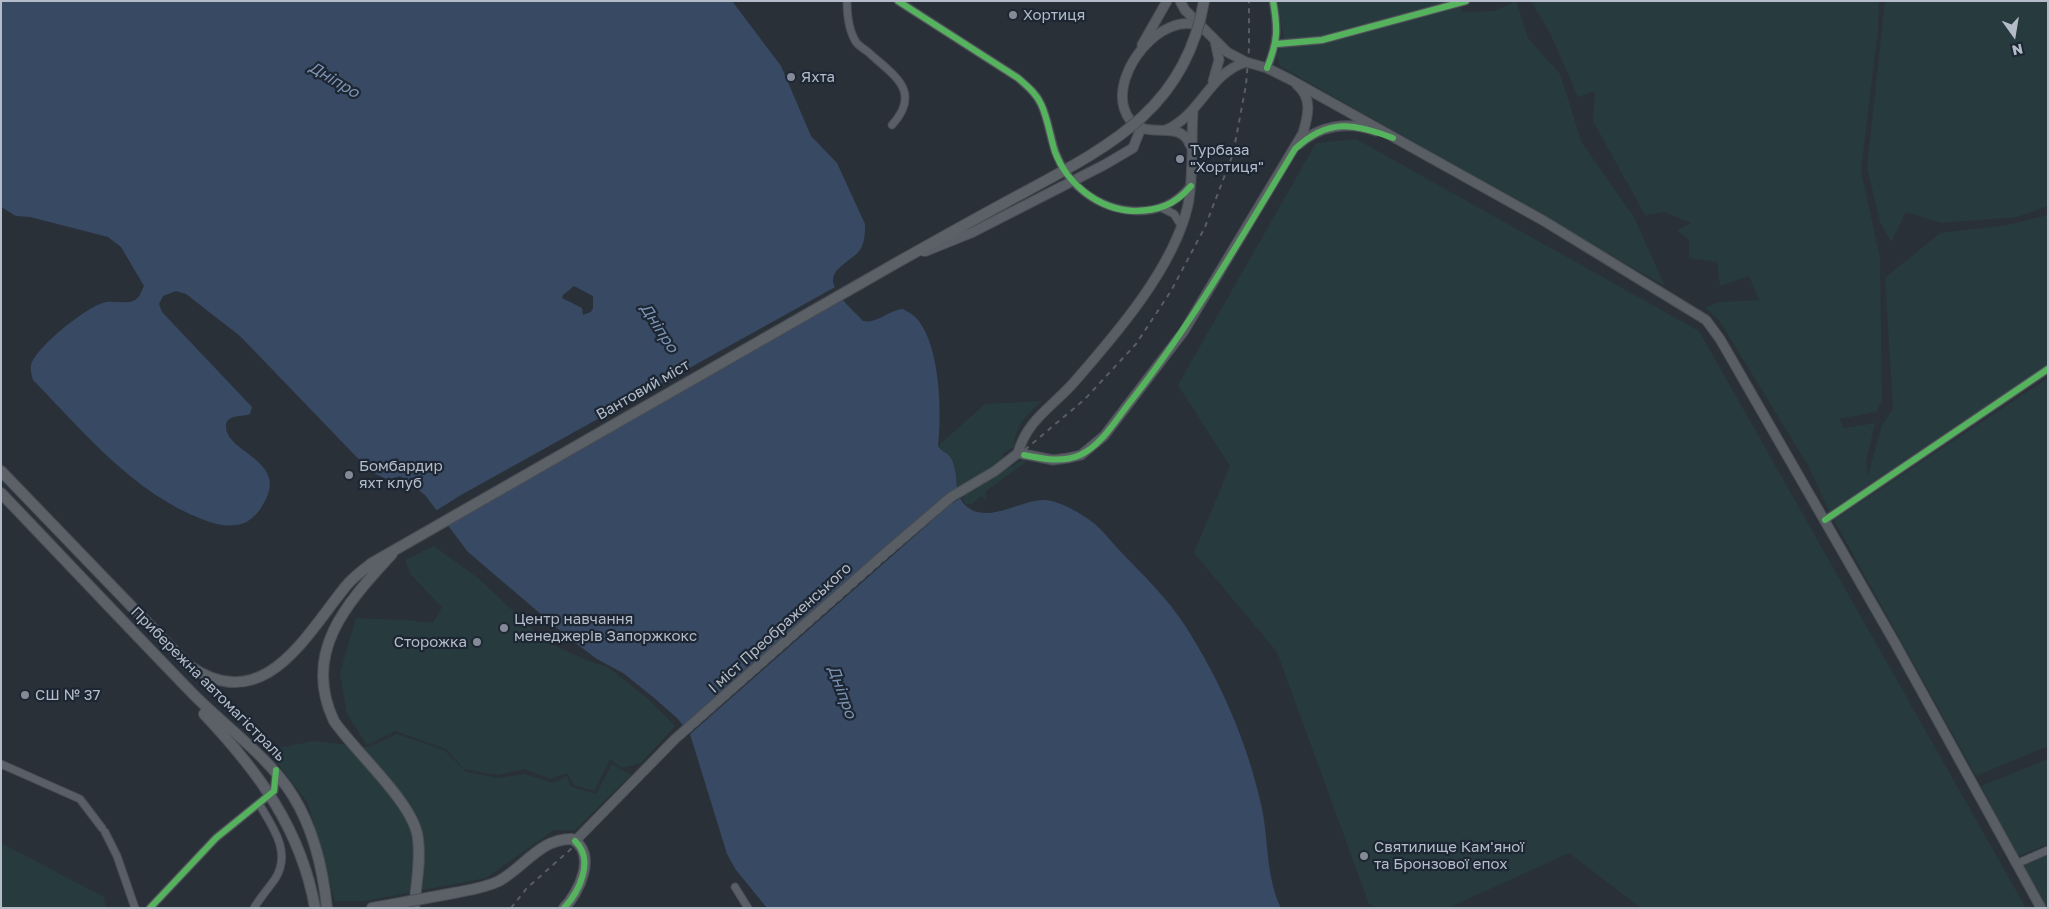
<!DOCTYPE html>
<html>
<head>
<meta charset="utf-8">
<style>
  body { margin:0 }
  #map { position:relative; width:2049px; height:909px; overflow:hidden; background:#2a3038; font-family:"Golos Text",sans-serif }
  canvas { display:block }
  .frame { position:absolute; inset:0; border:2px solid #b4bcc9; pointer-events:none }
  .north { position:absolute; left:1989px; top:10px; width:50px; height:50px; -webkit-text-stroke:4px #1d2633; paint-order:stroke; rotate:167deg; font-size:14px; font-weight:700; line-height:20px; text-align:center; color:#b4bcc9 }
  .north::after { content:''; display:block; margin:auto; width:18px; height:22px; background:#b4bcc9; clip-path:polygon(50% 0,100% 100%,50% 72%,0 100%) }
</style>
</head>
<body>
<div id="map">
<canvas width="2049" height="909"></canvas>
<div class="frame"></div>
<div class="north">N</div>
</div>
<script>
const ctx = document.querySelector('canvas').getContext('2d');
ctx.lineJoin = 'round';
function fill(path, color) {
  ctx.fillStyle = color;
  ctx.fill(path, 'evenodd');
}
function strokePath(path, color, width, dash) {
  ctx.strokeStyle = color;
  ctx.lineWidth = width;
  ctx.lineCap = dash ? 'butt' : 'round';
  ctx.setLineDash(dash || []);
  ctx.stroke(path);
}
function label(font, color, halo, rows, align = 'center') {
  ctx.font = font + ' "Golos Text",sans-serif';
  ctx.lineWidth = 4.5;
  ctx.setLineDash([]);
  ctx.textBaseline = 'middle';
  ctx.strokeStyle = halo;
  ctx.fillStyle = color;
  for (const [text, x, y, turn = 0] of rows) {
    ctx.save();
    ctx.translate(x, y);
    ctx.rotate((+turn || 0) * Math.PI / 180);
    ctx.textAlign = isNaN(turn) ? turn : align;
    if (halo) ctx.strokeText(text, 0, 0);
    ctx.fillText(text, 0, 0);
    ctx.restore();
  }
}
fill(new Path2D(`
  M 1278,1 L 1457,1 L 1463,12 L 1494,11 L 1516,1 L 1528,38 L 1560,74 L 1582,143 L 1634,217 L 1665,286 L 1280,66 L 1277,55 L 1284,41 Z
  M 1531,1 L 1879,1 L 1878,30 L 1861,170 L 1880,258 L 1882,400 L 1876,412 L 1839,419 L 1844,428 L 1875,423 L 1866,462 L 1868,475 L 1882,425 L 1893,409 L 1885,278 L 1940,233 L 2007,225 L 2048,215 L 2048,364 L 1829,511 L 1809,467 L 1719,320 L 1705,308 L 1718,302 L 1759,300 L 1749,276 L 1720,286 L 1717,262 L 1689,258 L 1689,239 L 1677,231 L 1691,223 L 1664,212 L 1645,215 L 1593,121 L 1595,91 L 1578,97 L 1550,33 Z
  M 1885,1 L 2048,1 L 2048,206 L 2017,217 L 1941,223 L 1906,212 L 1891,242 L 1880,222 L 1867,167 Z
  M 1356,139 L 1699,331 L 2026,908 L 1641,908 L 1569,853 L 1448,908 L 1376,908 L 1369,904 L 1277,652 L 1194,553 L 1230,466 L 1178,385 L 1316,143 Z
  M 2048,378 L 2048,746 L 1976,776 L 1834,520 Z
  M 1042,401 C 1026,415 1015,425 1014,447 L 1003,453 L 1003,457 L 1012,467 L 1023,459 L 1026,462 L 986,491 L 985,499 L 980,496 L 972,504 L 965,504 L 955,478 L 955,467 L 950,456 L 938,446 L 985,404 Z
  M 434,546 L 478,578 L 545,641 L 586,660 L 608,667 L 648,699 L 675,726 L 641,763 L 622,768 L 610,759 L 594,791 L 574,785 L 567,773 L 550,779 L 525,769 L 498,775 L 464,769 L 446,749 L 395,731 L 367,745 L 347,714 L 340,673 L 356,618 L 405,620 L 433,623 L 442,607 L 411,575 L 405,560 Z
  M 397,734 L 444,750 L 466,772 L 498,778 L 524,774 L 553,783 L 567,776 L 570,786 L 596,794 L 612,764 L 631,775 L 575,830 L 554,830 L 486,878 L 364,901 L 335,901 L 308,803 L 267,750 L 314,741 L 369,747 Z
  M 2048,759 L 2048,844 L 2018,856 L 1981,786 Z
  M 1,843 L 104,897 L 106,908 L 1,908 Z
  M 2048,855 L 2048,908 L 2046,908 L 2022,866 Z`), '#273a3e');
fill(new Path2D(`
  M 1,1 L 732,1 L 781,66 L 811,136 L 837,163 L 865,224 C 865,233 865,242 860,250 C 852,261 828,269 834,285 C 839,299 853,310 863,321 C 877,324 889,310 903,309 C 908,312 914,315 918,320 C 940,347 942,413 938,446 C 941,451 948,453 951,458 C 959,472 953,493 965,505 C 987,526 1021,499 1045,500 C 1061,501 1084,515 1096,525 C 1105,533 1113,544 1122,553 C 1143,575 1167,598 1184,624 C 1219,678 1247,741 1261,804 C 1269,838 1265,875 1281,908 L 767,908 L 736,870 L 727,854 L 690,734 L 677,718 L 653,697 L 623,673 L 597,659 L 570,639 L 468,552 L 425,495 L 400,476 L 388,480 L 370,471 L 240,336 L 186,294 L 176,291 L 163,296 L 159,304 L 162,312 L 252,407 L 250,414 C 243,417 226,414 226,426 C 225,454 294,460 261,508 C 257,514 248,523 241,524 C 228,527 217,525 204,520 C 133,493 85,433 33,380 C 32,376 30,370 31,365 C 36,347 87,306 106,302 C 115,301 125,304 133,301 C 140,298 141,292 144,286 L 121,247 L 108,237 L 30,217 L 16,216 L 1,207 ZM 574,286 L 593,296 L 593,308 L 591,312 L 583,315 L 582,308 L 562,298 L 563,295 Z`), '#384963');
fill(new Path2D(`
  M 837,286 L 846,298 L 445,526 L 434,512 L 461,495 Z
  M 960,486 L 964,496 L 951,504 L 688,736 L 681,727 L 943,497 Z`), '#2a3038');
const minor = new Path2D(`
  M 847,1 C 847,14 849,31 856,42 C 859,46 864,49 868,52 C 893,75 923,91 892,125
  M 898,1 L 1018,78 C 1027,86 1036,93 1041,104 C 1048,119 1050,136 1055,151 C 1068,187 1100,210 1137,211 C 1160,211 1176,203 1190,186
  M 1276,44 L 1322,40 L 1466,1
  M 1267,68 C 1278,41 1278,29 1273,1
  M 1162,208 L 1174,214 L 1181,225
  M 1825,520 L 2048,369
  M 1,764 L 80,799 L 102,828
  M 105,832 L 117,856 L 135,908
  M 2016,864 L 2048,850
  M 735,887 L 748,908
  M 150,908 L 216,838 L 274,791 L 276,772
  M 254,908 C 260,898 268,889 275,879 C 292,853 273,827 259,804`);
const tertiary = new Path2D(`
  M 1104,165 L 1133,148 L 1141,128`);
const secondary = new Path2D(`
  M 1180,1 L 1185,10 L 1227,52 L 1246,62 L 1267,68 L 1291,80 L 1544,221 L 1706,320 L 1720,339 L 1895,643 L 2041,908
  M 1142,45 L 1167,1
  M 1213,81 L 1219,60 L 1215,41
  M 1166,130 C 1202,114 1208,74 1246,62
  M 1190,145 C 1179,114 1137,149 1124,108 C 1113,71 1161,11 1200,26
  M 1298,145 C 1320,125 1348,121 1376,131
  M 1018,453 L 1053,460 L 1068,458 L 1081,455 L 1104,436 L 1184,331 L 1303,133 C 1308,116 1313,98 1297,85
  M 1018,453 C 1027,419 1055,405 1076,380 C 1117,333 1174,267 1188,205 C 1194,175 1191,142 1193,111
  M 575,841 L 675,739 L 882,556 L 951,497 L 995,471 L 1018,453`);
const primary = new Path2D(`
  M 1,471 L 188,665 C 264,718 305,636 346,586 C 353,577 363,570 372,563 L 898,262
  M 1,493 C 66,561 130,629 195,696 C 228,729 269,757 293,796 C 313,828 323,870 327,908
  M 392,554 C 348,602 301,652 334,721 C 355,752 415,804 418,839 C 421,861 416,885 414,908
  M 204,714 C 258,771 301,829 315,908
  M 454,893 C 469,890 485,888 499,881 C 523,868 541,838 572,839 C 598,853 579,893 564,908
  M 372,908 L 389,905`);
strokePath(minor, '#484c53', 9);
strokePath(tertiary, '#484c53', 11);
strokePath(secondary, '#484c53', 11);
strokePath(primary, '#484c55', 12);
strokePath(minor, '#5a5e66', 7);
strokePath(tertiary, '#5a5e66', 9);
strokePath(secondary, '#595d64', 9);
strokePath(primary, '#5c6168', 10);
strokePath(new Path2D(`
  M 511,908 L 527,888 L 580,841 L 675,744 L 950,502 L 995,475 L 1085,399 L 1136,344 L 1171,291 L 1205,227 L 1233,154 L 1246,85 L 1249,48 L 1249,1`), '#595d64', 2, [5, 5]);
const tertiaryBridge = new Path2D(`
  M 924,252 L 971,233 L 1104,165`);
const primaryBridge = new Path2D(`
  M 898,262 C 939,239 980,216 1021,194 C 1108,147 1186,109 1204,1
  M 389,905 L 454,893`);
strokePath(tertiaryBridge, '#484c53', 11, []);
strokePath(primaryBridge, '#484c55', 12, []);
strokePath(tertiaryBridge, '#5a5e66', 9);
strokePath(primaryBridge, '#5c6168', 10);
strokePath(new Path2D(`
  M 898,1 L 1018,78 C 1027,86 1036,93 1041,104 C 1048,119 1050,136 1055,152 C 1067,184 1098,209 1133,211 C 1158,211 1175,205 1191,186
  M 1276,44 L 1322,40 L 1466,1
  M 1267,68 C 1278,41 1278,29 1273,1
  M 1024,455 C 1043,459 1062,463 1080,455 C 1100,446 1114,423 1127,406 C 1191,326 1242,236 1295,149 C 1328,118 1354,123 1393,138
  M 1825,520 L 2048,369
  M 150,908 L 216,838 L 274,791 L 276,770
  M 564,908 C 579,892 595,860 575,841`), '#56b35d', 6);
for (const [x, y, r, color] of [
  [1013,15,5,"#848b96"],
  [791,77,5,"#848b96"],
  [1180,159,5,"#848b96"],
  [349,475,5,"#848b96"],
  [504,628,5,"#848b96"],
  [477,642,5,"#848b96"],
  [25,695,5,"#848b96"],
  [1364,856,5,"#848b96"]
]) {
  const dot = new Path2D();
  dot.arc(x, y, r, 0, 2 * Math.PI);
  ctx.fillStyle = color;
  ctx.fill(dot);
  strokePath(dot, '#1d2633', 2);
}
label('15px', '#b4bcc9', '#1d2633', [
  ["Хортиця",1023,15],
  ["Яхта",801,77],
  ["Турбаза",1190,150],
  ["\"Хортиця\"",1190,167],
  ["Бомбардир",359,466],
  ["яхт клуб",359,483],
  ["Центр навчання",514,619],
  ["менеджерів Запоржкокс",514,636],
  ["Сторожка",467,642,"right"],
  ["СШ № 37",35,695],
  ["Святилище Кам'яної",1374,847],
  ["та Бронзової епох",1374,864]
], 'left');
label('15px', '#b4bcc9', '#1d2633', [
  ["Вантовий міст",643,390,-30],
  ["I міст Преображенського",780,628,-42],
  ["Прибережна автомагістраль",208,684,45]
]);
label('italic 16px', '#7c92b1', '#1d2633', [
  ["Дніпро",334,80,31],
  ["Дніпро",659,328,57],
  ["Дніпро",842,692,70]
]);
</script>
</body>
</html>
